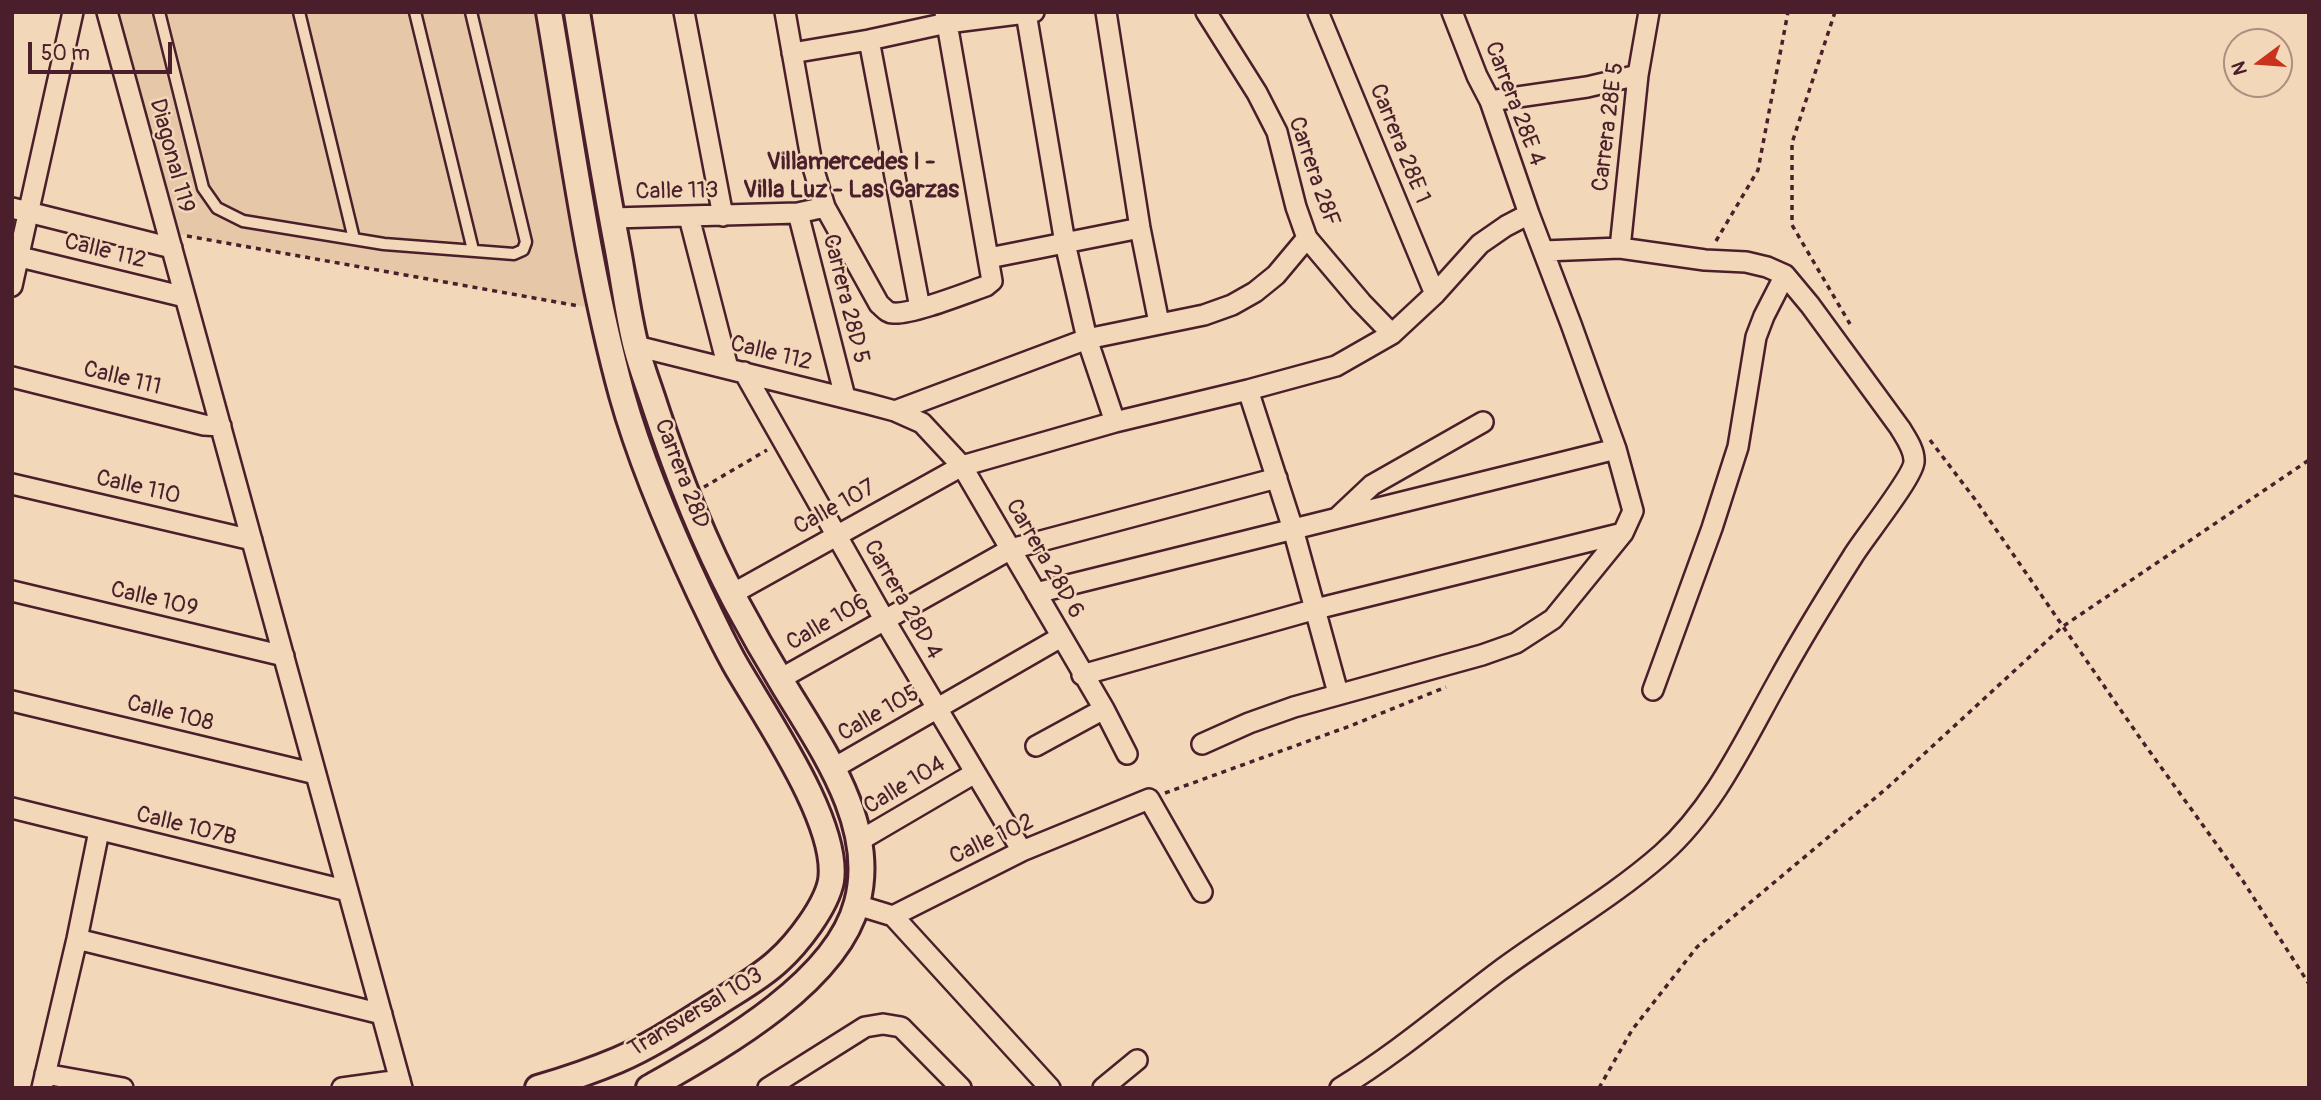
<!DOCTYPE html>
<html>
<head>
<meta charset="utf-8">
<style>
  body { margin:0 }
  #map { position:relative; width:2321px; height:1100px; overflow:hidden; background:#f2d7b9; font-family:Pangolin,sans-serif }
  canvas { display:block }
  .frame { position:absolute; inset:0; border:14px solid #4a1f2b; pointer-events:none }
  .north { position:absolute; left:2223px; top:28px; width:70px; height:70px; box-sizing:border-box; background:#f2d7b9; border:2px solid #af8d80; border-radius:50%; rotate:254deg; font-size:19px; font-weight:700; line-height:28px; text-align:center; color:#4a1f2b }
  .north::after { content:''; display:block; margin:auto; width:24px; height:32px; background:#c8321e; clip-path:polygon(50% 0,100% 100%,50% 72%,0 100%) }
  .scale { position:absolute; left:28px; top:42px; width:144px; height:32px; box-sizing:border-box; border:4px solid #4a1f2b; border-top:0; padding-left:9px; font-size:21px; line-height:24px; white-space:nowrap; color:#4a1f2b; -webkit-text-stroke:5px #f2d7b9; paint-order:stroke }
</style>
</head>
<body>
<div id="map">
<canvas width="2321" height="1100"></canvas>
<div class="frame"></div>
<div class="north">N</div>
<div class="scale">50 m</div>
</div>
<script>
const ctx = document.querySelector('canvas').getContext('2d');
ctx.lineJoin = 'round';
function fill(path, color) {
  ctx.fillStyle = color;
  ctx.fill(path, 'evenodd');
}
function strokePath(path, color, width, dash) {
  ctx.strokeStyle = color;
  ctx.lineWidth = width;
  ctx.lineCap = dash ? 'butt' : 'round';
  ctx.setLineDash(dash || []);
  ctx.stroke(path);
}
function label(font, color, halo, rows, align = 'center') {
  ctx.font = font + ' Pangolin,sans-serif';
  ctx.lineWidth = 5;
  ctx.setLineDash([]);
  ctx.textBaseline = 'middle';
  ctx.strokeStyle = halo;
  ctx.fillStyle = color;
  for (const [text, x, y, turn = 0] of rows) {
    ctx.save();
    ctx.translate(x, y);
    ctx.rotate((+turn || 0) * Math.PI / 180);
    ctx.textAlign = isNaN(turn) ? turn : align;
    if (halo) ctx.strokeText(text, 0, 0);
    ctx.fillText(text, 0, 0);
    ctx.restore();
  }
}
fill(new Path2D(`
  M 107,12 L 549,12 L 602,310 L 166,232 Z`), '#e6c8a9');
const service = new Path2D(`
  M 159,12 L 203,188 L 217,208 L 243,221 L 384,244 L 514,254 L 523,250 L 526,242 L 471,12
  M 299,12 L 354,239
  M 415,12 L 473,250`);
const minor = new Path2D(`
  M 107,12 L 402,1088
  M 684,12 L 723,216
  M 785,12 L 812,164 L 825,207 L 879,304 C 884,308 887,313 893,313 C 911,315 966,293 986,286 L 992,281 L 945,12
  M 1106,12 L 1140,228 L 1159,323
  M 1206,12 L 1257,93 L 1277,132 L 1296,207 L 1307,238 L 1361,302 L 1392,334
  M 1318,12 L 1435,294
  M 1026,13 L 1065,243 L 1087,339 L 1204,315 L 1232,305 L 1255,292 L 1276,275 L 1307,238
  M 869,40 L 920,308
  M 792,53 L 869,40 L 947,23 L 1034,12
  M 1490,101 L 1587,87 L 1638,75
  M 12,208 L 172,248
  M 798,213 L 845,397
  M 689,217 L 728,368
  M 612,218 L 798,213 L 825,207
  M 1620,248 L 1638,75 L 1649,12
  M 1544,251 L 1620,248 L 1705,260 L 1746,262 L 1767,267 L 1785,275 L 1764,316 L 1756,337 L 1738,447 L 1712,528 L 1653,690
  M 12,255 L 185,297
  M 989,258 L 1140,228
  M 12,286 L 73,12
  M 636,346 L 869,404 L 895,411 L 922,423 L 962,466 L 1104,709 L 1127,754
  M 744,372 L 884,619 L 1022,851
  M 12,377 L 204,425 L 221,426
  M 1248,390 L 1293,529 L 1338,693
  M 895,411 L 1087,339 L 1115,422
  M 12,484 L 252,540
  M 1337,518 L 1372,485 L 1483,422
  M 12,591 L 284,656
  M 1036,593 L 1616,449
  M 732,594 L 962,466 L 1115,422 L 1248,390 L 1336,366 L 1392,334 L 1435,294 L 1480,244 L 1506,226 L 1529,214
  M 1082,675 L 1316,609 L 1623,533
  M 780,679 L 1011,549 L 1277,478
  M 12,701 L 316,774
  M 1202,744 L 1249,723 L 1294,707 L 1482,655 L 1516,643 L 1553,619 L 1623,533 L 1633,511 L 1616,449 L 1571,324 L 1529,214 L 1490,101 L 1477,76 L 1452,12
  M 1036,746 L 1104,709
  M 832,769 L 1061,637
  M 12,808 L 348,891
  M 859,841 L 975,773
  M 857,905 L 893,916 L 1022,851 L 1149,799 L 1202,892
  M 893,916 L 1050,1088
  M 77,939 L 382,1014
  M 45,1074 L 123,1088
  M 42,1088 L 77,939 L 99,831
  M 342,1088 L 400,1080
  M 768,1088 L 865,1027 L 883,1024 L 901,1027 L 961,1088
  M 1103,1088 L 1137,1060
  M 1340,1088 C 1396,1054 1446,1011 1498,972 C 1552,932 1612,898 1662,854 C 1714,808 1744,742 1777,683 C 1801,639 1827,597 1853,556 C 1864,538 1913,477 1914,462 C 1915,450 1906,438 1900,428 L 1810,305 L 1785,275`);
const tertiary = new Path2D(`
  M 577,12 C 590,92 603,171 618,250 C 624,282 628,316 636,347 C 641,367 649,387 655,406 C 677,473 702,538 735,600 C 751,630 767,658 784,686 C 822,749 878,826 857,903 C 836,984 717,1049 649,1088
  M 538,1088 C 565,1080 592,1071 618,1060 C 653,1045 687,1022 719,1002 C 739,989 761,977 778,961 C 797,944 826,907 831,881 C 840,823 764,715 735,664 C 722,641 711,617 700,594 C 670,530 641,463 622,395 C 588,271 571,139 549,12`);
strokePath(service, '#4a1f2b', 15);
strokePath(minor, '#4a1f2b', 24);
strokePath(tertiary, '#4a1f2b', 30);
strokePath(new Path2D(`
  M 1835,12 L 1792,143 L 1792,225 L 1850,324
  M 187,236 L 579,306
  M 1716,241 L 1758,170 L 1788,12
  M 1930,440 L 1977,502 L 2140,738 L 2243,881 L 2309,984
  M 704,487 L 767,450
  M 1165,793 L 1350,726 L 1446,687
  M 1599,1088 L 1632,1030 L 1697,947 L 1887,788 L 2062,627 L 2309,460`), '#4a1f2b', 3.5, [5, 5]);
strokePath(service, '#f2d7b9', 10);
strokePath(minor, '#f2d7b9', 19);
strokePath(tertiary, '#f2d7b9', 24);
label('23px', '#4a1f2b', '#f2d7b9', [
  ["Carrera 28E 4",1514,104,69],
  ["Carrera 28E 5",1609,127,-83],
  ["Carrera 28E 1",1399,144,68],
  ["Diagonal 119",171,156,75],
  ["Carrera 28F",1313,172,71],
  ["Calle 113",677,192,-1],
  ["Calle 112",105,252,14],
  ["Carrera 28D 5",845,299,76],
  ["Calle 112",771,354,14],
  ["Calle 111",122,379,14],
  ["Carrera 28D",681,474,69],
  ["Calle 110",138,488,13],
  ["Calle 107",835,508,-29],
  ["Carrera 28D 6",1044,559,60],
  ["Calle 109",154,600,13],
  ["Carrera 28D 4",902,600,60],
  ["Calle 106",828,623,-30],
  ["Calle 108",170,714,14],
  ["Calle 105",879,714,-30],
  ["Calle 104",905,786,-31],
  ["Calle 107B",186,827,14],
  ["Calle 102",992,840,-25],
  ["Transversal 103",696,1013,-31]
]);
label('bold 24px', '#4a1f2b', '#f2d7b9', [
  ["Villamercedes I -",851,163],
  ["Villa Luz - Las Garzas",851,191]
]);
</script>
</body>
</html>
